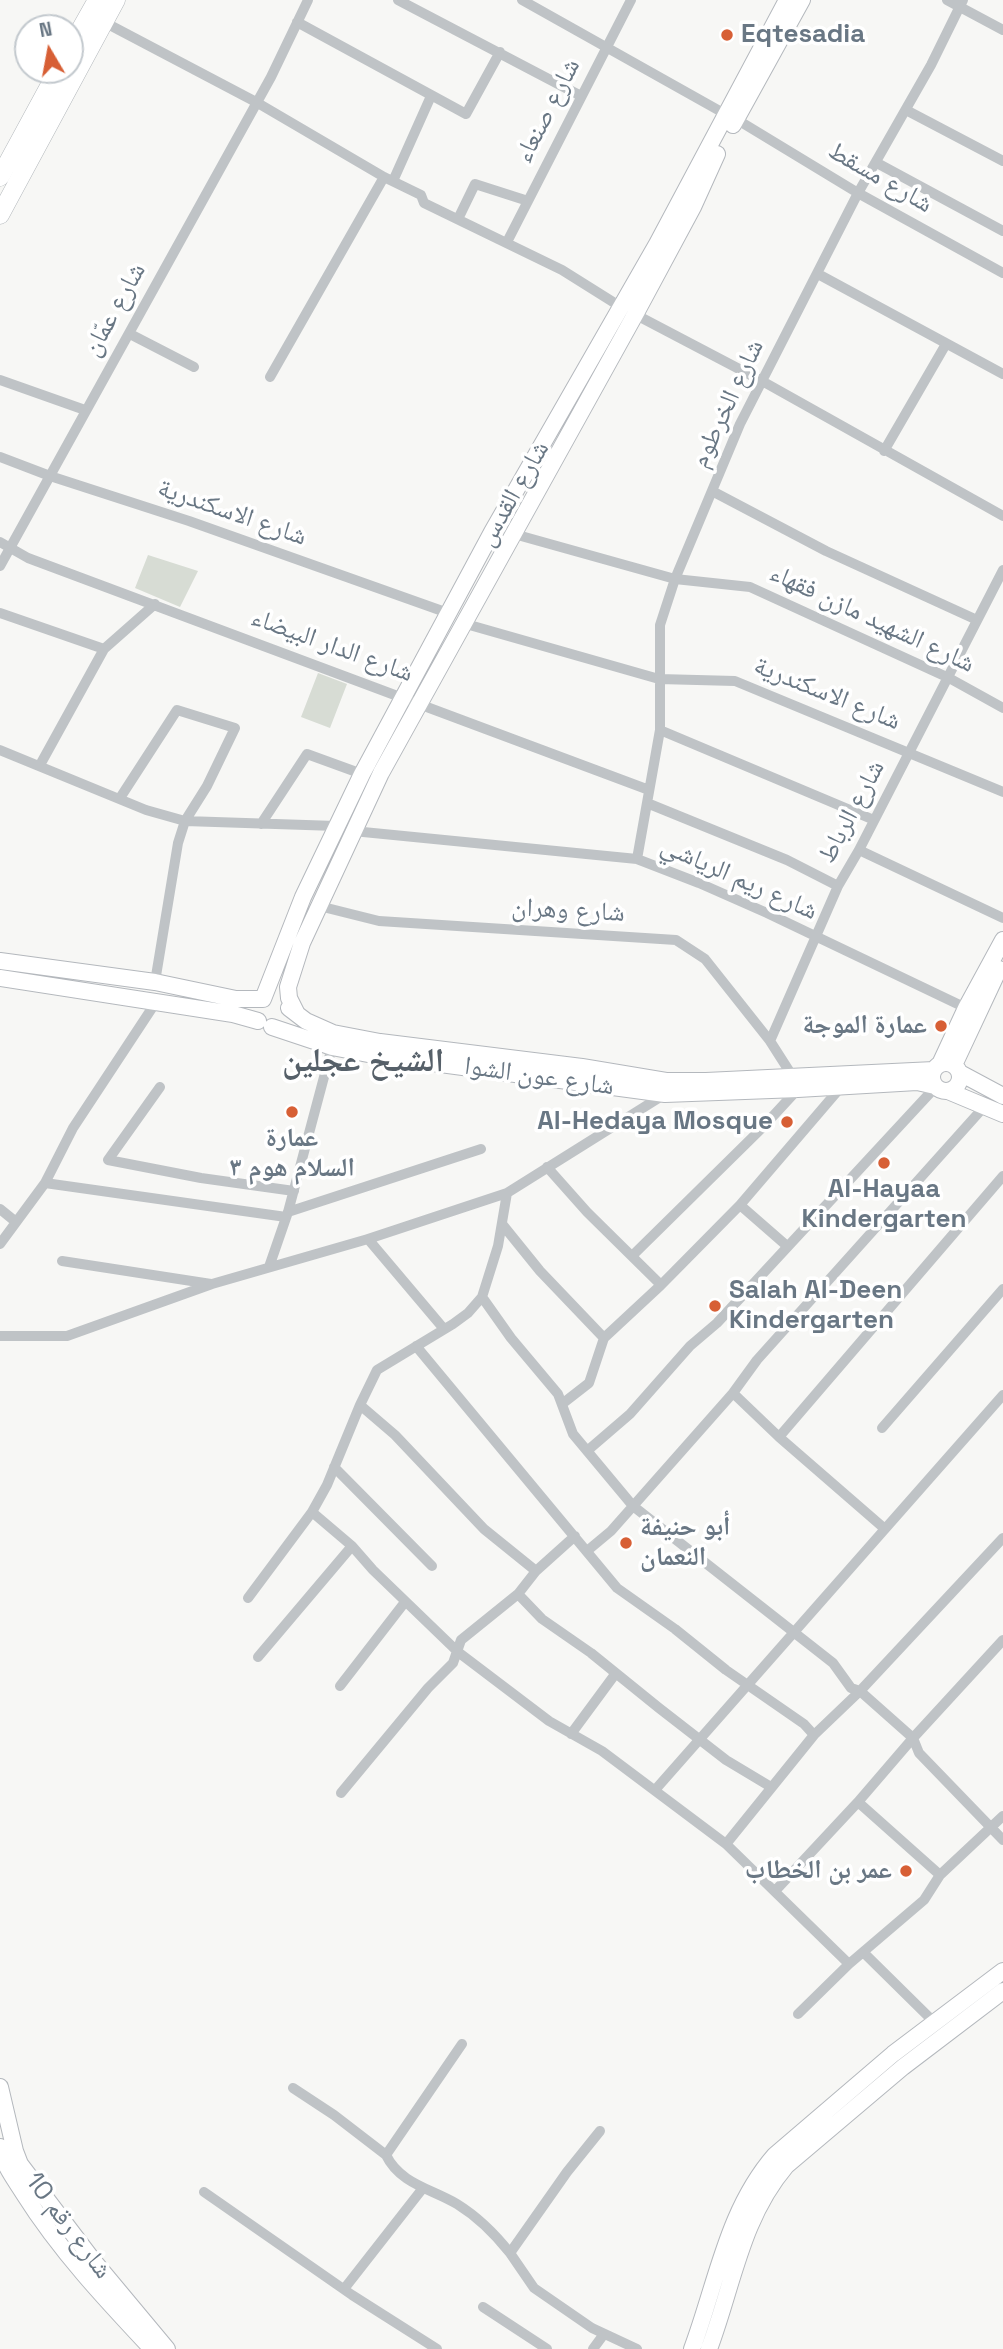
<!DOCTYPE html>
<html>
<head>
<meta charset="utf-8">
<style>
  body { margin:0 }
  #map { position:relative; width:1003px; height:2349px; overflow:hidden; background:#f7f7f5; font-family:"Space Grotesk",sans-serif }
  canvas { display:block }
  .north { position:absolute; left:14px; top:14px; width:70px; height:70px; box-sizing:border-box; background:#fff; border:2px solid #c3c9ce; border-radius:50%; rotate:350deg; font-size:19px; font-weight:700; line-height:28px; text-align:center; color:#697784 }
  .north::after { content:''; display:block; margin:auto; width:24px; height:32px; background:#d75f35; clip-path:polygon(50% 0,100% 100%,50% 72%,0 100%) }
</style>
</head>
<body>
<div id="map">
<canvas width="1003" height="2349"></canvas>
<div class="north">N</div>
</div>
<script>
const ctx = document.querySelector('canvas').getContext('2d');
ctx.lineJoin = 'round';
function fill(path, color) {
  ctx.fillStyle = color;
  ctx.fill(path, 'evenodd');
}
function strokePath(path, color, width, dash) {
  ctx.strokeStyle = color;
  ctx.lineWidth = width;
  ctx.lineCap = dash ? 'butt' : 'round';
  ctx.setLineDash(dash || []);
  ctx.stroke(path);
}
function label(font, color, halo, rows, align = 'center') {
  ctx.font = font + ' "Space Grotesk","Noto Naskh Arabic",sans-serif';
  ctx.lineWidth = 7;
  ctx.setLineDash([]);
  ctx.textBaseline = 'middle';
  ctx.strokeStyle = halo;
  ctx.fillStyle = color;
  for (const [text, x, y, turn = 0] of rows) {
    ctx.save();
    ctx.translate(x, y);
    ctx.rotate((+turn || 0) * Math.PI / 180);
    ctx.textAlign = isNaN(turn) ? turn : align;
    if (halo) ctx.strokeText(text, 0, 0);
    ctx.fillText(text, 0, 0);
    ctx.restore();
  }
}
fill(new Path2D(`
  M 148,555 L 198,571 L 180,607 L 135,588 Z
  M 318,673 L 347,684 L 330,728 L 301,717 Z`), '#d7dcd4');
const secondary = new Path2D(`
  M 733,125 L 802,0
  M 0,961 L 155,982 L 236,999 L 263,999 L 303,897 L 362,774 L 492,532 L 657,244 L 787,0
  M 0,978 L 233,1014 L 258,1021
  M 289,1008 L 306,1021 L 333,1033 L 380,1042 L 582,1067 L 666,1081 L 706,1081 L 934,1070
  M 297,1014 L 289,998 L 288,987 L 302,943 L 381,773 L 636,313 L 693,207 L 717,154
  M 272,1027 L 332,1047 L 373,1055 L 665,1094 L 798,1089 L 917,1082 L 935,1086
  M932 1077a14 14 0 1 1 28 0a14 14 0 1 1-28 0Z
  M 940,1064 L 966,1008 L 1003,940
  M 954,1065 L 999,969
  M 960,1073 L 1003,1096
  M 948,1091 L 1003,1114
  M 0,2087 L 15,2151 L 20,2164 L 92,2259 L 167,2349
  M 0,2147 C 4,2166 14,2178 24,2194 C 60,2251 106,2300 152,2349
  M 692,2349 C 717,2282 727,2210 775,2155 L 893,2054 L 1003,1971
  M 709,2349 C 733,2285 741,2219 786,2166 L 903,2067 L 1003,1991`);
const primary = new Path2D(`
  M 70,48 L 97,0
  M 0,177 L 58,70
  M 0,215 L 116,0`);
strokePath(secondary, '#b4b8bd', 18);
strokePath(primary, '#b2b7bb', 19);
strokePath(new Path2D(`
  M 398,0 L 581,96
  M 522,0 L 727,115
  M 947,0 L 1003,30
  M 104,22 L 256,102 L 384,177 L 421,195 L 424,203 L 562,270 L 621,307 L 762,381 L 1003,516
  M 297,22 L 466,114 L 500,52
  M 906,110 L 1003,161
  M 736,119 L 858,193 L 1003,273
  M 877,163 L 1003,231
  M 393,181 L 431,96
  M 458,219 L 475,184 L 528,201
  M 507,242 L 631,0
  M 818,274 L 1003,374
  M 130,334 L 194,367
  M 270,377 L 384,177
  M 0,380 L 85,410
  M 884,451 L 946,344
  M 0,457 L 50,476 L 189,521 L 448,613
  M 712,491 L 826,551 L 977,620
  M 514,534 L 675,579 L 750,587 L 949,678 L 1003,708
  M 0,542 L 28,558 L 649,790
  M 0,566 L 271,77 L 308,0
  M 0,613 L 104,649
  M 466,624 L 659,679 L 735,681 L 1003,792
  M 660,730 L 874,820
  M 0,750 L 146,810 L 185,821 L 336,826
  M 40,765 L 104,649 L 155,604
  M 120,798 L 177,710 L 235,728 L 207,786 L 185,821 L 178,843 L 155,982
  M 647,803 L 787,860 L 838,886
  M 261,824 L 307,754 L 362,774
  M 353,831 L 637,859 L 699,883 L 767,913 L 966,1008
  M 859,850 L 1003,918
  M 637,859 L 660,730 L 660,625 L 675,579 L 740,424 L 858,193 L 931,65 L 963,0
  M 319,906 L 379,921 L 676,940 L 705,959 L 770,1041
  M 793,1077 L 770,1041 L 838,886 L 859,850 L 1003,570
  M 160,1087 L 108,1160 L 201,1178 L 294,1191
  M 547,1167 L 587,1212 L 661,1285
  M 45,1183 L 286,1217
  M 740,1205 L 787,1246
  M 0,1209 L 16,1222
  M 288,1212 L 481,1149
  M 502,1224 L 540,1271 L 604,1338
  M 368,1239 L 444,1329
  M 0,1244 L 45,1183 L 73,1128 L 156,1002
  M 633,1255 L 762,1128 L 798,1089
  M 62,1261 L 211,1284
  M 269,1267 L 288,1212 L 332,1047
  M 482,1297 L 511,1338 L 558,1394 L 573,1434 L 633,1506 L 833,1663 L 851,1688 L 860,1691 L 814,1735 L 726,1844
  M 0,1336 L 67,1336 L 212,1284 L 368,1239 L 507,1193 L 665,1094
  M 416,1346 L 617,1588 L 675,1629 L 726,1670 L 804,1724 L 814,1735
  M 733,1393 L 779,1437 L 885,1529
  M 562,1404 L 589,1383 L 604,1338 L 661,1285 L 740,1205 L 841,1087
  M 360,1405 L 395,1435 L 484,1529 L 536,1571
  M 882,1428 L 1003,1289
  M 779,1437 L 1003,1176
  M 587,1451 L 630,1414 L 690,1346 L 717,1323 L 930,1093
  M 334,1467 L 432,1566
  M 312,1512 L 352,1546 L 373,1570 L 458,1652 L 549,1721 L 602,1751 L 726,1844 L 849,1964
  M 1003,1538 L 860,1691 L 913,1738 L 919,1753 L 1003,1840
  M 587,1551 L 611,1531 L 733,1393 L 757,1360 L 983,1108
  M 518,1594 L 542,1619 L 591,1653 L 659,1708 L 726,1760 L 771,1787
  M 248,1598 L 312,1512 L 327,1485 L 360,1405 L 377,1370 L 453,1324 L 468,1313 L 482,1297 L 498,1246 L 507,1193
  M 258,1657 L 352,1546
  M 340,1686 L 405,1602
  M 571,1734 L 616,1673
  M 655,1790 L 1003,1395
  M 341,1793 L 428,1688 L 453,1663 L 461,1640 L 518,1594 L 536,1571 L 575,1536
  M 940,1875 L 858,1802 L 913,1738 L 1003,1640
  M 775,1891 L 858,1802
  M 863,1952 L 935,2023
  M 798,2014 L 849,1964 L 924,1900 L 940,1875 L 1003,1816
  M 293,2088 L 334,2115 L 386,2155 L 462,2044
  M 600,2131 L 567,2172 L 510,2253 L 534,2288 L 592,2328 L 637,2349
  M 386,2155 C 400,2184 432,2189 457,2204 C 478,2217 495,2234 510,2253
  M 204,2192 L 352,2295 L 437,2349
  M 344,2289 L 423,2188
  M 483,2307 L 547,2349
  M 593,2349 L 604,2334`), '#bfc3c6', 10);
strokePath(secondary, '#fff', 16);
strokePath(primary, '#fff', 18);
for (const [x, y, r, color] of [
  [727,35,7,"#d75f35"],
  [941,1026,7,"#d75f35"],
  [292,1112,7,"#d75f35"],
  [787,1122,7,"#d75f35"],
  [884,1163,7,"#d75f35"],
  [715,1306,7,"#d75f35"],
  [626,1543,7,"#d75f35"],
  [906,1871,7,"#d75f35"]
]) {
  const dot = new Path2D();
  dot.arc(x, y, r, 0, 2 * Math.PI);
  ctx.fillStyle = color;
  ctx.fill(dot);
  strokePath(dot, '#fff', 2.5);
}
label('bold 26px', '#697784', '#fff', [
  ["Eqtesadia",741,35],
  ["عمارة الموجة",927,1026,"right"],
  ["Al-Hedaya Mosque",773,1122,"right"],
  ["عمارة",292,1139,"center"],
  ["السلام هوم ٣",292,1169,"center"],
  ["Al-Hayaa",884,1190,"center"],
  ["Kindergarten",884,1220,"center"],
  ["Salah Al-Deen",729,1291],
  ["Kindergarten",729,1321],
  ["أبو حنيفة",640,1528],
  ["النعمان",640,1558],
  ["عمر بن الخطاب",892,1871,"right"]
], 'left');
label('26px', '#697784', '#fff', [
  ["شارع صنعاء",548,111,-63],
  ["شارع مسقط",880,178,30],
  ["شارع عمّان",115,310,-61],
  ["شارع الخرطوم",728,404,-65],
  ["شارع القدس",514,494,-60],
  ["شارع الاسكندرية",232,513,19],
  ["شارع الشهيد مازن فقهاء",872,619,25],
  ["شارع الدار البيضاء",332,646,20],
  ["شارع الاسكندرية",827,694,22],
  ["شارع الرباط",852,812,-62],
  ["شارع ريم الرياشي",739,879,24],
  ["شارع وهران",568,911,3],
  ["شارع عون الشوا",539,1077,8],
  ["شارع رقم 10",68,2226,53]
]);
label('bold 33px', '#566069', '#fff', [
  ["الشيخ عجلين",363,1062]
]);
</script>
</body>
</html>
